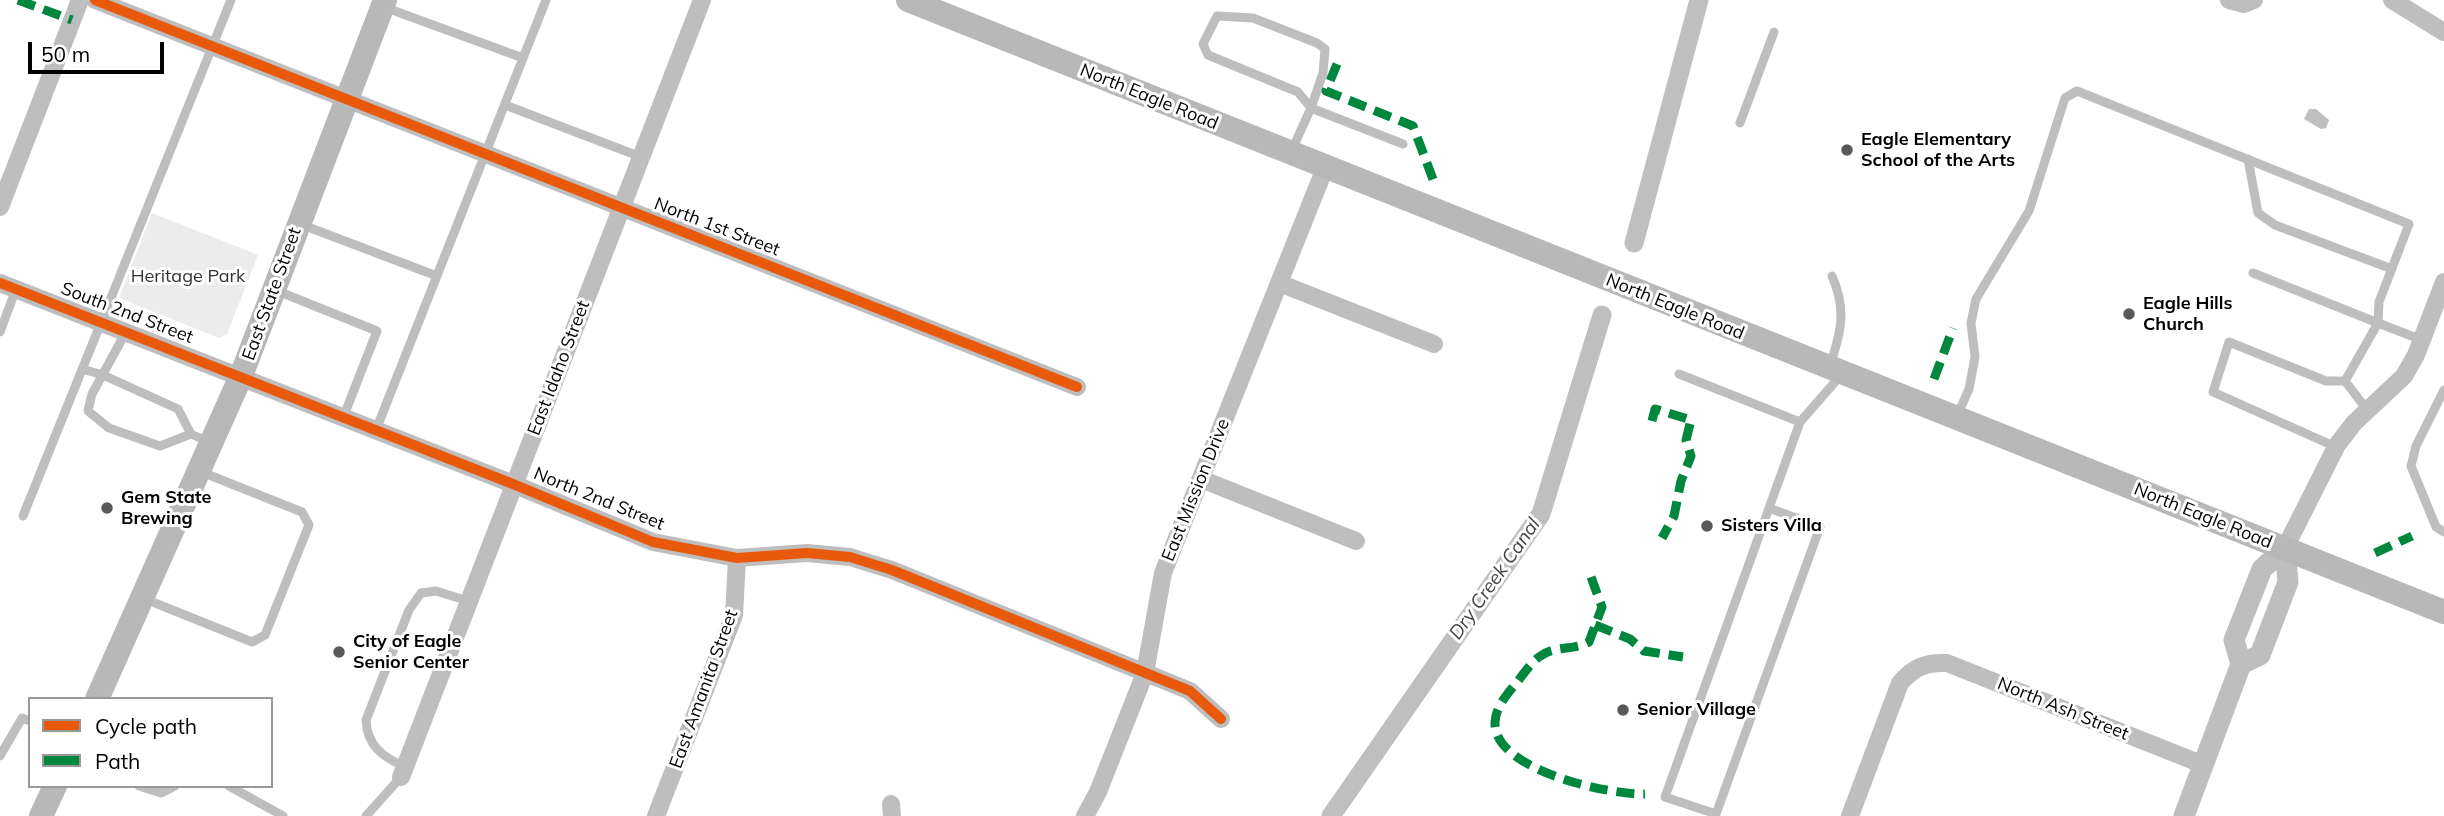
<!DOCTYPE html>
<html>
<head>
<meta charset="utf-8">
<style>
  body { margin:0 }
  #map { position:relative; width:2444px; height:816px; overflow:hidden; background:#fff; font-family:Mulish,sans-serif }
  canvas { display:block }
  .legend { position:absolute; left:28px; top:697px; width:245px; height:91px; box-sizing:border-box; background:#fff; border:2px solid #999; margin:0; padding:9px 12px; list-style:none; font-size:21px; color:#000 }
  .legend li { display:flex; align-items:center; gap:14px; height:35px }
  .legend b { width:35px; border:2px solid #999 }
  .scale { position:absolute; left:28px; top:42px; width:136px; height:32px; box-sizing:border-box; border:4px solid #000; border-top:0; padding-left:9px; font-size:21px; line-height:24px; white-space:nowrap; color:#000; -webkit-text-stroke:5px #fff; paint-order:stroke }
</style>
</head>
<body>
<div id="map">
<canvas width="2444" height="816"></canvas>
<ul class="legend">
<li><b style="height:9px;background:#e8590c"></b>Cycle path</li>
<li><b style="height:9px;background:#00873e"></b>Path</li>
</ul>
<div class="scale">50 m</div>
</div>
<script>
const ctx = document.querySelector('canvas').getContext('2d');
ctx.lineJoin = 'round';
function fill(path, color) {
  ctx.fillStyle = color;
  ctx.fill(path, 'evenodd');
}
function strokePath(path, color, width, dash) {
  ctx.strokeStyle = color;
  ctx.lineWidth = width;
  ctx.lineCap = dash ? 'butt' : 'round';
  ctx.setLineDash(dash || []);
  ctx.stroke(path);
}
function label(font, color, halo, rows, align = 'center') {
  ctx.font = font + ' Mulish,sans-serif';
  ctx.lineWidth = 6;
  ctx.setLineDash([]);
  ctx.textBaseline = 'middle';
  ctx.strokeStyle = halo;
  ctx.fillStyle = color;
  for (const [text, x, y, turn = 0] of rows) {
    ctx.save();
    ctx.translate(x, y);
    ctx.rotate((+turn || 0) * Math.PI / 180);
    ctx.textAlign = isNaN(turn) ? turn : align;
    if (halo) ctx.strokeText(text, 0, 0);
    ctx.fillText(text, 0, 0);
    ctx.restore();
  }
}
fill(new Path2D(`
  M 152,213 L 258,255 L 227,334 L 219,338 L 119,298 Z`), '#ececec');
fill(new Path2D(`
  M 2309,109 L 2316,109 L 2329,120 L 2326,128 L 2321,129 L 2304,119 Z`), '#bfbfbf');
strokePath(new Path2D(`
  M 1634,243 L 1699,0
  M 1331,816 L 1541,514 L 1602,315`), '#bfbfbf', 19);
strokePath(new Path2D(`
  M 384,7 L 523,58
  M 505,105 L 641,157
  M 1740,123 L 1774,32
  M 1291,152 L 1311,108 L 1298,92 L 1208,55 L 1203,44 L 1217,16 L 1253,18 L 1317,43 L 1325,49 L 1323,73 L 1311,108 L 1403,144
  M 2248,159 L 2258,213 L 2275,225 L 2392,269
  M 300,224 L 437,276
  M 2253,273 L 2378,323 L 2345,381 L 2368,411
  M 275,290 L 377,331 L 343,418
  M 127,330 L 92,394 L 88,411 L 109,428 L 160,446 L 191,434
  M 0,332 L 16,289
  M 1830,366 C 1841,332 1847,310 1832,276
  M 82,369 L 103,375 L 178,409 L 191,434 L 209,442
  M 1679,374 L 1800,422
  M 2444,390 L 2416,446 L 2411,466 L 2436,527 L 2444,532
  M 1957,416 L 1969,389 L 1975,357 L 1971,323 L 1976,299 L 2029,211 L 2065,98 L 2077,91 L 2409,224 L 2379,302 L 2378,323 L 2422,340
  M 376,430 L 546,0
  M 2336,447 L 2213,392 L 2229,342 L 2326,381 L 2345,381
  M 1769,508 L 1820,527 L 1716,814 L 1665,797 L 1800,422 L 1842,374
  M 23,516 L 231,0
  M 145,599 L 252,642 L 265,635 L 309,525 L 302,512 L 199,471
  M 0,756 L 22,718 L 30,721
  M 405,767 C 383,757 367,746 366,720 L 409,610 L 421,593 L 436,591 L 468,601
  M 139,786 L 161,793 L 175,786
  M 229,786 L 283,816
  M 366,816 L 401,777`), '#bebebe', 9);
strokePath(new Path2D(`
  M 95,0 L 1077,387
  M 2229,0 L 2244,4 L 2254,0
  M 2392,0 L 2444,32
  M 0,207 L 80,0
  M 0,283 L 513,484 L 653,542 L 737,558 L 807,553 L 850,557 L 892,570 L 1190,691 L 1221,719
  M 1279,283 L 1434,344
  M 1201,479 L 1356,541
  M 2285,548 L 2337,445 L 2354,423 L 2404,376 L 2416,355 L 2444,282
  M 401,777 L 702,0
  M 891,804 L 892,816
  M 656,816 L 734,615 L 737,558
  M 1085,816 L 1098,792 L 1145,673 L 1163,573 L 1325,168
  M 1850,816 L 1900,683 C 1914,667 1926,662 1947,663 L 2204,765`), '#bebebe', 18);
strokePath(new Path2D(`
  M 2184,816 L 2241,664 L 2234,640 L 2262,569 L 2285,548 L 2288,582 L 2260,655 L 2241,664`), '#bebebe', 21);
strokePath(new Path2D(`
  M 908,0 L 2444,612
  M 97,699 L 241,376 L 385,0
  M 41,816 L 55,786`), '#b8b8b8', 24);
strokePath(new Path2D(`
  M 18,0 L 72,20
  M 1337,64 L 1326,91 L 1413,126 L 1434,182
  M 1934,379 L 1953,328
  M 1652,421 L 1655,409 L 1691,420 L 1686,440 L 1691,456 L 1681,481 L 1674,516 L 1662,538
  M 2375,553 L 2412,536
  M 1591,577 L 1602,607 L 1589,642 C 1573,651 1554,645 1539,657 C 1531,663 1524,673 1518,681 C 1508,693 1495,707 1495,723 C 1494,770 1609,795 1645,794
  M 1595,625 L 1630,639 L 1644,651 L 1683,657`), '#00873e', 9, [18, 9]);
strokePath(new Path2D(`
  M 95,0 L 1077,387
  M 0,283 L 513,484 L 653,542 L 737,558 L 807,553 L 850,557 L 892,570 L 1190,691 L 1221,719`), '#e8590c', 10);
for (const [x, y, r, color] of [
  [1847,150,7,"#595959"],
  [2129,314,7,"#595959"],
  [107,508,7,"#595959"],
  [1707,526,7,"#595959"],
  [339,652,7,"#595959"],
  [1623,710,7,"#595959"]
]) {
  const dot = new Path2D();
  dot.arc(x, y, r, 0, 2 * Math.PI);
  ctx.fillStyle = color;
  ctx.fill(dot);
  strokePath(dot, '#fff', 2.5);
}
label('18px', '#000', '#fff', [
  ["North Eagle Road",1149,97,22],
  ["North 1st Street",717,227,21],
  ["East State Street",272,294,-70],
  ["North Eagle Road",1675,307,22],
  ["South 2nd Street",127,313,21],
  ["East Idaho Street",559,368,-69],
  ["East Mission Drive",1196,490,-68],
  ["North 2nd Street",599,499,22],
  ["North Eagle Road",2203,516,22],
  ["East Amanita Street",704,689,-70],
  ["North Ash Street",2063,709,22]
]);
label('bold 18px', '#000', '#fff', [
  ["Eagle Elementary",1861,140],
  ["School of the Arts",1861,161],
  ["Eagle Hills",2143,304],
  ["Church",2143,325],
  ["Gem State",121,498],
  ["Brewing",121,519],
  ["Sisters Villa",1721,526],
  ["City of Eagle",353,642],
  ["Senior Center",353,663],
  ["Senior Village",1637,710]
], 'left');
label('18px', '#333', '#fff', [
  ["Heritage Park",188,277]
]);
label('italic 19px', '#444', '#fff', [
  ["Dry Creek Canal",1495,579,-55]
]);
</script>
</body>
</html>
